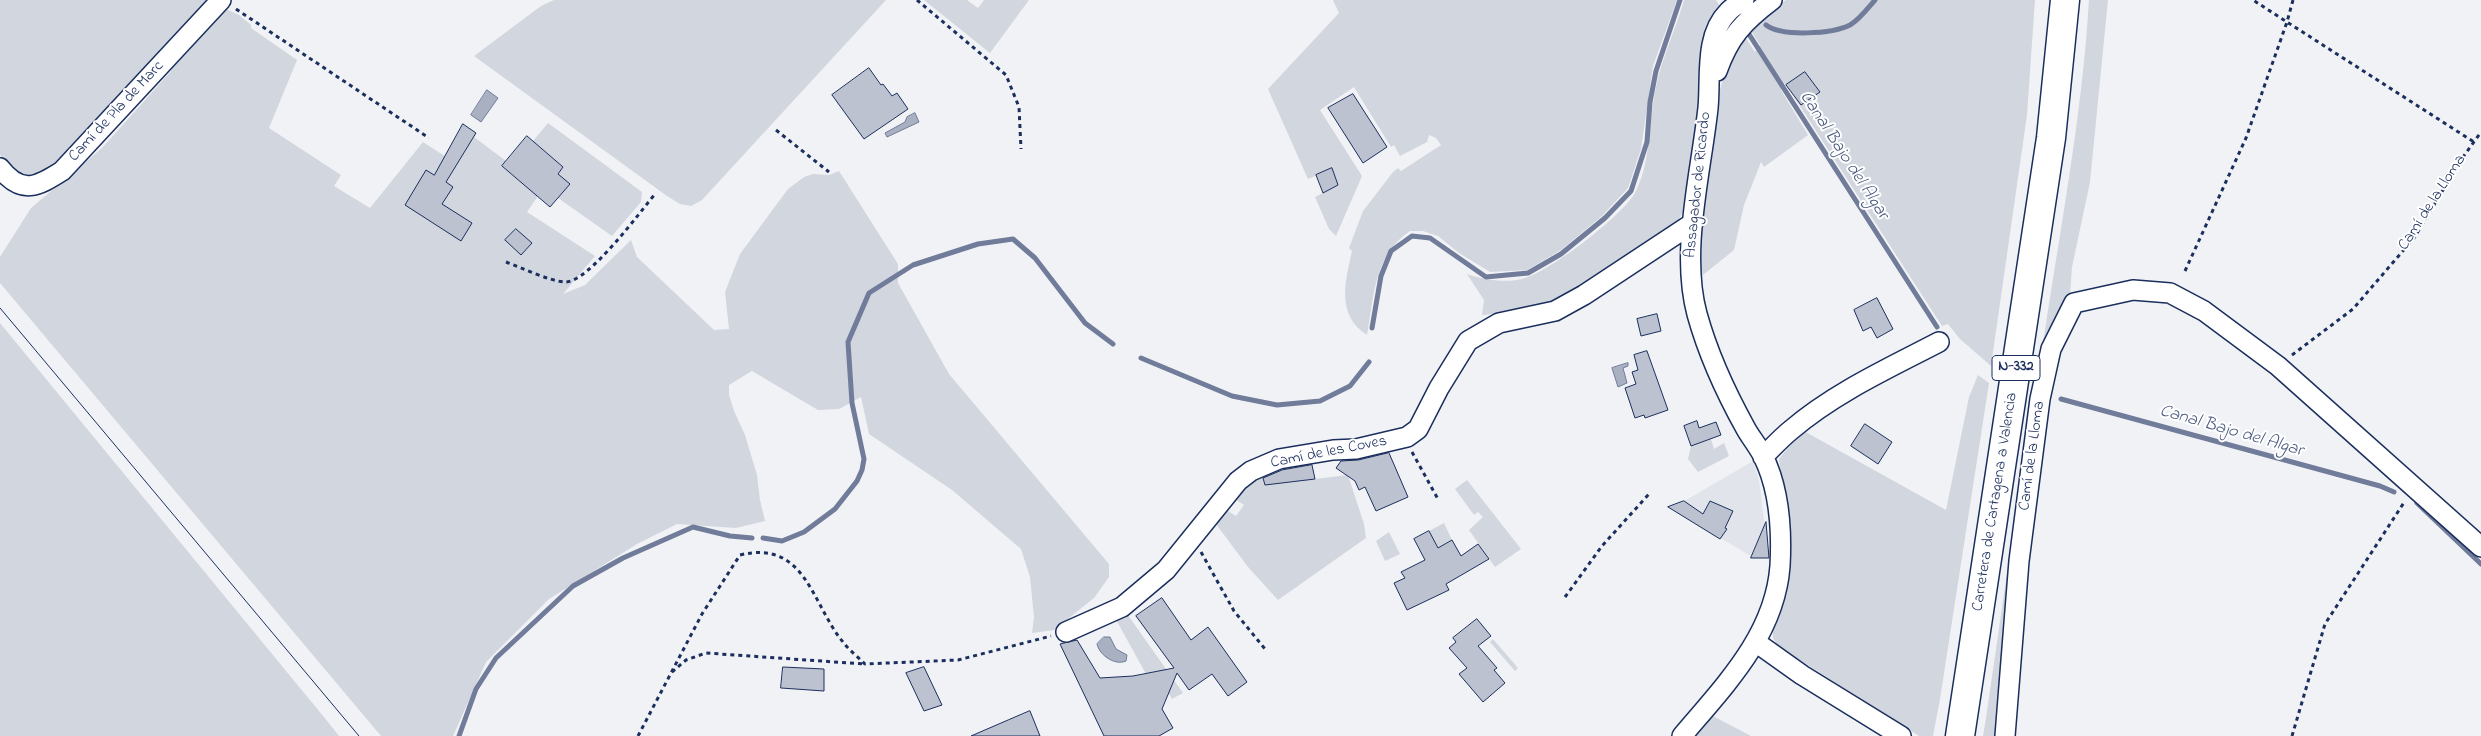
<!DOCTYPE html>
<html>
<head>
<meta charset="utf-8">
<style>
  body { margin:0 }
  canvas { display:block; background:#f1f2f5 }
</style>
</head>
<body>
<canvas width="2481" height="736"></canvas>
<script>
const ctx = document.querySelector('canvas').getContext('2d');
ctx.lineJoin = 'round';
function fill(path, color) {
  ctx.fillStyle = color;
  ctx.fill(path, 'evenodd');
}
function strokePath(path, color, width, dash) {
  ctx.strokeStyle = color;
  ctx.lineWidth = width;
  ctx.lineCap = dash ? 'butt' : 'round';
  ctx.setLineDash(dash || []);
  ctx.stroke(path);
}
function label(font, color, halo, rows, align = 'center') {
  ctx.font = font + ' "Indie Flower",sans-serif';
  ctx.lineWidth = 4;
  ctx.setLineDash([]);
  ctx.textBaseline = 'middle';
  ctx.strokeStyle = halo;
  ctx.fillStyle = color;
  for (const [text, x, y, turn = 0] of rows) {
    ctx.save();
    ctx.translate(x, y);
    ctx.rotate((+turn || 0) * Math.PI / 180);
    ctx.textAlign = isNaN(turn) ? turn : align;
    if (halo) ctx.strokeText(text, 0, 0);
    ctx.fillText(text, 0, 0);
    ctx.restore();
  }
}
fill(new Path2D(`
  M 1753,461 L 1759,480 L 1769,558 L 1749,555 L 1668,507 L 1686,500 Z`), '#e1e4ea');
fill(new Path2D(`
  M 0,0 L 212,0 L 62,163 L 26,181 L 4,163 L 0,154 Z
  M 554,0 L 886,0 L 702,200 L 691,206 L 680,204 L 667,196 L 474,56 L 541,6 Z
  M 924,0 L 967,0 L 978,8 L 984,0 L 1029,0 L 990,53 Z
  M 1333,0 L 1677,0 L 1653,66 L 1641,149 L 1628,188 L 1602,216 L 1561,250 L 1527,270 L 1490,272 L 1459,253 L 1438,236 L 1423,231 L 1410,231 C 1374,255 1374,296 1367,335 C 1336,315 1345,282 1352,251 L 1349,248 L 1363,211 L 1393,172 L 1398,168 L 1401,171 L 1441,145 L 1436,138 L 1429,135 L 1427,142 L 1400,156 L 1394,145 L 1391,147 L 1354,87 L 1320,110 L 1362,176 L 1336,236 L 1329,229 L 1315,197 L 1338,185 L 1332,169 L 1308,179 L 1268,89 L 1339,13 Z
  M 1684,0 L 1716,0 L 1721,8 L 1695,142 L 1687,203 L 1678,221 L 1635,255 L 1558,303 L 1506,313 L 1482,315 L 1484,300 L 1467,274 C 1484,280 1504,283 1522,279 C 1548,273 1624,215 1636,191 C 1652,158 1648,122 1656,87 C 1662,57 1676,29 1684,0 Z
  M 1786,0 L 2035,0 L 2027,115 L 1991,366 L 1960,339 L 1948,324 L 1942,326 L 1785,83 L 1781,90 L 1808,135 L 1764,167 L 1761,162 L 1744,205 L 1734,250 L 1698,279 L 1701,221 L 1718,98 L 1727,62 L 1745,37 L 1755,52 L 1760,45 L 1748,26 Z
  M 2089,0 L 2108,0 L 2090,182 L 2072,267 L 2070,294 L 2041,358 C 2058,239 2082,120 2089,0 Z
  M 226,9 L 239,15 L 251,25 L 251,28 L 297,60 L 269,128 L 341,175 L 334,186 L 370,208 L 423,142 L 457,164 L 474,137 L 506,161 L 502,166 L 538,196 L 527,212 L 595,256 L 563,294 L 585,285 L 631,240 L 637,257 L 714,330 L 729,329 L 725,292 L 740,254 L 788,189 L 804,177 L 813,174 L 829,175 L 839,171 L 898,264 L 898,283 L 949,374 L 1109,564 L 1109,577 L 1094,598 L 1054,630 L 1032,633 L 1034,617 L 1030,577 L 1021,549 L 952,490 L 869,434 L 861,397 L 839,409 L 818,410 L 752,371 L 729,385 L 729,395 L 734,411 L 745,435 L 757,475 L 760,500 L 765,521 L 736,528 L 677,524 L 637,544 L 549,599 L 486,662 L 453,736 L 381,736 L 0,283 L 0,257 L 31,208 L 102,148 L 171,71 L 167,64 Z
  M 548,123 L 642,192 L 641,202 L 612,236 L 558,198 L 558,174 L 563,167 L 533,141 Z
  M 0,323 L 328,722 L 339,736 L 0,736 Z
  M 1978,375 L 1989,383 L 1940,699 L 1933,736 L 1919,736 L 1778,646 L 1773,638 L 1773,630 L 1787,592 L 1791,548 L 1779,459 L 1802,430 L 1946,510 L 1969,397 Z
  M 2030,414 L 1999,736 L 1983,736 L 1986,718 Z
  M 1711,439 L 1714,449 L 1724,443 L 1729,456 L 1698,472 L 1688,459 L 1691,446 Z
  M 1262,473 L 1265,485 L 1348,475 L 1364,524 L 1366,538 L 1278,600 L 1248,567 L 1213,520 L 1222,507 L 1236,516 L 1244,505 L 1235,499 L 1233,493 Z
  M 1467,480 L 1521,549 L 1495,567 L 1469,530 L 1483,517 L 1478,512 L 1474,515 L 1455,489 Z
  M 1444,523 L 1452,540 L 1438,548 L 1429,531 Z
  M 1389,532 L 1400,554 L 1385,561 L 1376,541 Z
  M 1125,611 L 1183,693 L 1172,699 L 1156,672 L 1146,674 L 1114,616 Z
  M 1493,639 L 1518,668 L 1515,671 L 1490,642 Z
  M 1711,715 L 1751,736 L 1694,736 Z`), '#d2d6df');
const water = new Path2D(`
  M 487,90 L 498,98 L 481,122 L 471,115 Z
  M 915,113 L 919,122 L 887,137 L 885,133 L 905,122 L 907,117 Z
  M 1628,363 L 1628,366 L 1623,368 L 1627,383 L 1618,387 L 1612,368 Z
  M 1104,637 L 1110,637 L 1116,649 L 1127,655 L 1126,661 C 1115,666 1099,655 1097,644 Z`);
fill(water, '#a8b0c2');
strokePath(water, '#707c9a', 1);
strokePath(new Path2D(`
  M 1727,0 L 1937,327
  M 1766,25 C 1782,37 1832,34 1850,25 C 1859,20 1868,8 1875,0
  M 1372,328 L 1381,276 L 1391,251 L 1412,236 L 1430,238 L 1486,277 L 1528,273 L 1561,254 L 1605,218 L 1631,191 L 1647,142 L 1650,102 L 1656,71 L 1680,0
  M 1141,358 L 1232,396 L 1277,405 L 1320,401 L 1350,386 L 1369,362
  M 2061,399 L 2380,486 L 2394,492
  M 2417,503 L 2481,564
  M 763,538 L 782,541 L 804,532 L 835,509 L 857,481 L 862,470 L 864,459 L 852,403 L 848,342 L 869,293 L 913,265 L 978,244 L 1013,239 L 1035,258 L 1085,323 L 1113,344
  M 459,736 L 476,689 L 496,658 L 573,586 L 623,558 L 693,527 L 730,536 L 752,538`), '#707c9a', 5);
const building = new Path2D(`
  M 869,68 L 881,85 L 883,84 L 892,96 L 897,93 L 908,109 L 864,139 L 832,95 Z
  M 1805,72 L 1820,92 L 1801,105 L 1786,85 Z
  M 1353,94 L 1387,147 L 1363,163 L 1328,108 Z
  M 463,124 L 476,133 L 446,182 L 453,187 L 442,204 L 472,223 L 461,241 L 405,205 L 426,170 L 434,175 Z
  M 527,136 L 563,167 L 558,174 L 570,184 L 550,207 L 502,166 Z
  M 1332,168 L 1338,185 L 1323,193 L 1316,175 Z
  M 516,229 L 532,243 L 521,255 L 505,240 Z
  M 1877,298 L 1893,329 L 1877,338 L 1871,327 L 1863,331 L 1854,310 Z
  M 1657,314 L 1661,331 L 1641,336 L 1637,319 Z
  M 1647,351 L 1668,410 L 1645,418 L 1644,415 L 1635,418 L 1625,388 L 1636,384 L 1632,372 L 1638,370 L 1634,355 Z
  M 1697,421 L 1699,428 L 1716,422 L 1721,435 L 1691,446 L 1684,426 Z
  M 1865,424 L 1892,442 L 1878,464 L 1851,446 Z
  M 1389,453 L 1408,497 L 1376,511 L 1365,487 L 1359,490 L 1355,481 L 1336,468 L 1341,461 L 1358,460 Z
  M 1312,465 L 1315,479 L 1265,485 L 1263,478 L 1282,470 Z
  M 1684,501 L 1703,514 L 1710,501 L 1733,511 L 1725,528 L 1727,529 L 1720,539 L 1668,507 Z
  M 1766,522 L 1769,558 L 1751,558 Z
  M 1429,531 L 1438,548 L 1452,540 L 1461,556 L 1478,544 L 1489,559 L 1446,584 L 1449,590 L 1407,610 L 1394,583 L 1405,578 L 1401,572 L 1425,560 L 1414,539 Z
  M 1162,598 L 1191,640 L 1208,627 L 1247,682 L 1228,696 L 1212,674 L 1189,690 L 1177,673 L 1162,709 L 1173,728 L 1159,736 L 1104,736 L 1060,644 L 1077,640 L 1100,678 L 1133,676 L 1174,668 L 1136,616 Z
  M 1477,619 L 1491,636 L 1478,646 L 1497,668 L 1494,670 L 1505,683 L 1483,702 L 1459,674 L 1467,668 L 1449,648 L 1456,642 L 1453,638 Z
  M 783,667 L 824,669 L 824,691 L 781,688 Z
  M 924,667 L 942,705 L 924,711 L 906,673 Z
  M 1030,711 L 1040,736 L 971,736 L 1008,720 Z`);
fill(building, '#bcc2d0');
strokePath(building, '#1b2f5e', 1);
const minor = new Path2D(`
  M 1717,71 C 1729,37 1743,22 1772,0
  M 0,168 C 22,196 38,186 62,171 L 221,0
  M 1763,457 C 1772,448 1781,438 1791,430 C 1834,393 1889,368 1939,342
  M 1066,632 L 1122,607 L 1166,570 L 1238,481 L 1251,471 L 1279,459 L 1333,450 L 1356,449 L 1407,437 L 1418,429 L 1439,388 L 1468,341 L 1499,323 L 1555,311 L 1584,295 L 1693,223
  M 1757,643 L 1802,675 L 1901,736
  M 1682,736 C 1725,685 1775,635 1780,566 C 1782,530 1779,488 1763,456 C 1758,446 1751,438 1746,429 C 1726,393 1708,354 1697,314 C 1680,251 1701,173 1708,108 C 1711,78 1704,36 1728,12 C 1732,7 1739,4 1744,0
  M 2005,736 L 2019,561 L 2040,399 L 2051,349 L 2074,303 L 2133,290 L 2170,293 L 2204,311 L 2278,366 L 2481,547`);
const highway = new Path2D(`
  M 1960,736 L 2051,138 L 2065,0`);
strokePath(minor, '#1b2f5e', 22);
strokePath(highway, '#1b2f5e', 31);
strokePath(new Path2D(`
  M 917,0 L 1006,75 L 1019,107 L 1021,149
  M 2293,0 L 2287,22 L 2474,142
  M 236,9 L 429,138
  M 776,130 L 829,172
  M 506,262 C 522,268 549,281 565,282 C 588,283 640,212 655,194
  M 2185,271 L 2246,138 L 2287,22 L 2253,0
  M 2292,355 L 2353,309 L 2414,238 L 2463,157 L 2481,132
  M 1412,452 L 1439,501
  M 1201,552 L 1234,611 L 1265,649
  M 1565,597 L 1602,546 L 1649,494
  M 672,672 L 686,660 L 706,653 L 864,664
  M 638,736 L 702,614 L 740,555 C 806,539 812,605 843,642 C 849,650 858,657 865,664 L 958,660 L 1051,636
  M 2292,736 L 2325,624 L 2405,501`), '#1b2f5e', 3, [4, 4]);
strokePath(minor, '#fff', 19);
strokePath(highway, '#fff', 28);
strokePath(new Path2D(`
  M 0,308 L 359,736`), '#1b2f5e', 1);
for (const [x, y, w] of [
  [2016,368,48]
]) {
  const box = new Path2D();
  box.roundRect(x - w / 2, y - 12.5, w, 25, 4);
  ctx.fillStyle = '#fff';
  ctx.fill(box);
  strokePath(box, '#1b2f5e', 1);
}
label('bold 15px', '#1b2f5e', null, [
  ["N-332",2016,368]
]);
label('16px', '#1b2f5e', '#fff', [
  ["Camí de Pla de Marc",117,112,-47],
  ["Assagador de Ricardo",1699,185,-84],
  ["Camí de la Lloma",2433,203,-57],
  ["Camí de les Coves",1329,453,-11],
  ["Camí de la Lloma",2033,456,-82],
  ["Carretera de Cartagena a Valencia",1996,502,-81]
]);
label('italic 18px', '#4c5c81', '#fff', [
  ["Canal Bajo del Algar",1843,156,57],
  ["Canal Bajo del Algar",2231,432,16]
]);
</script>
</body>
</html>
